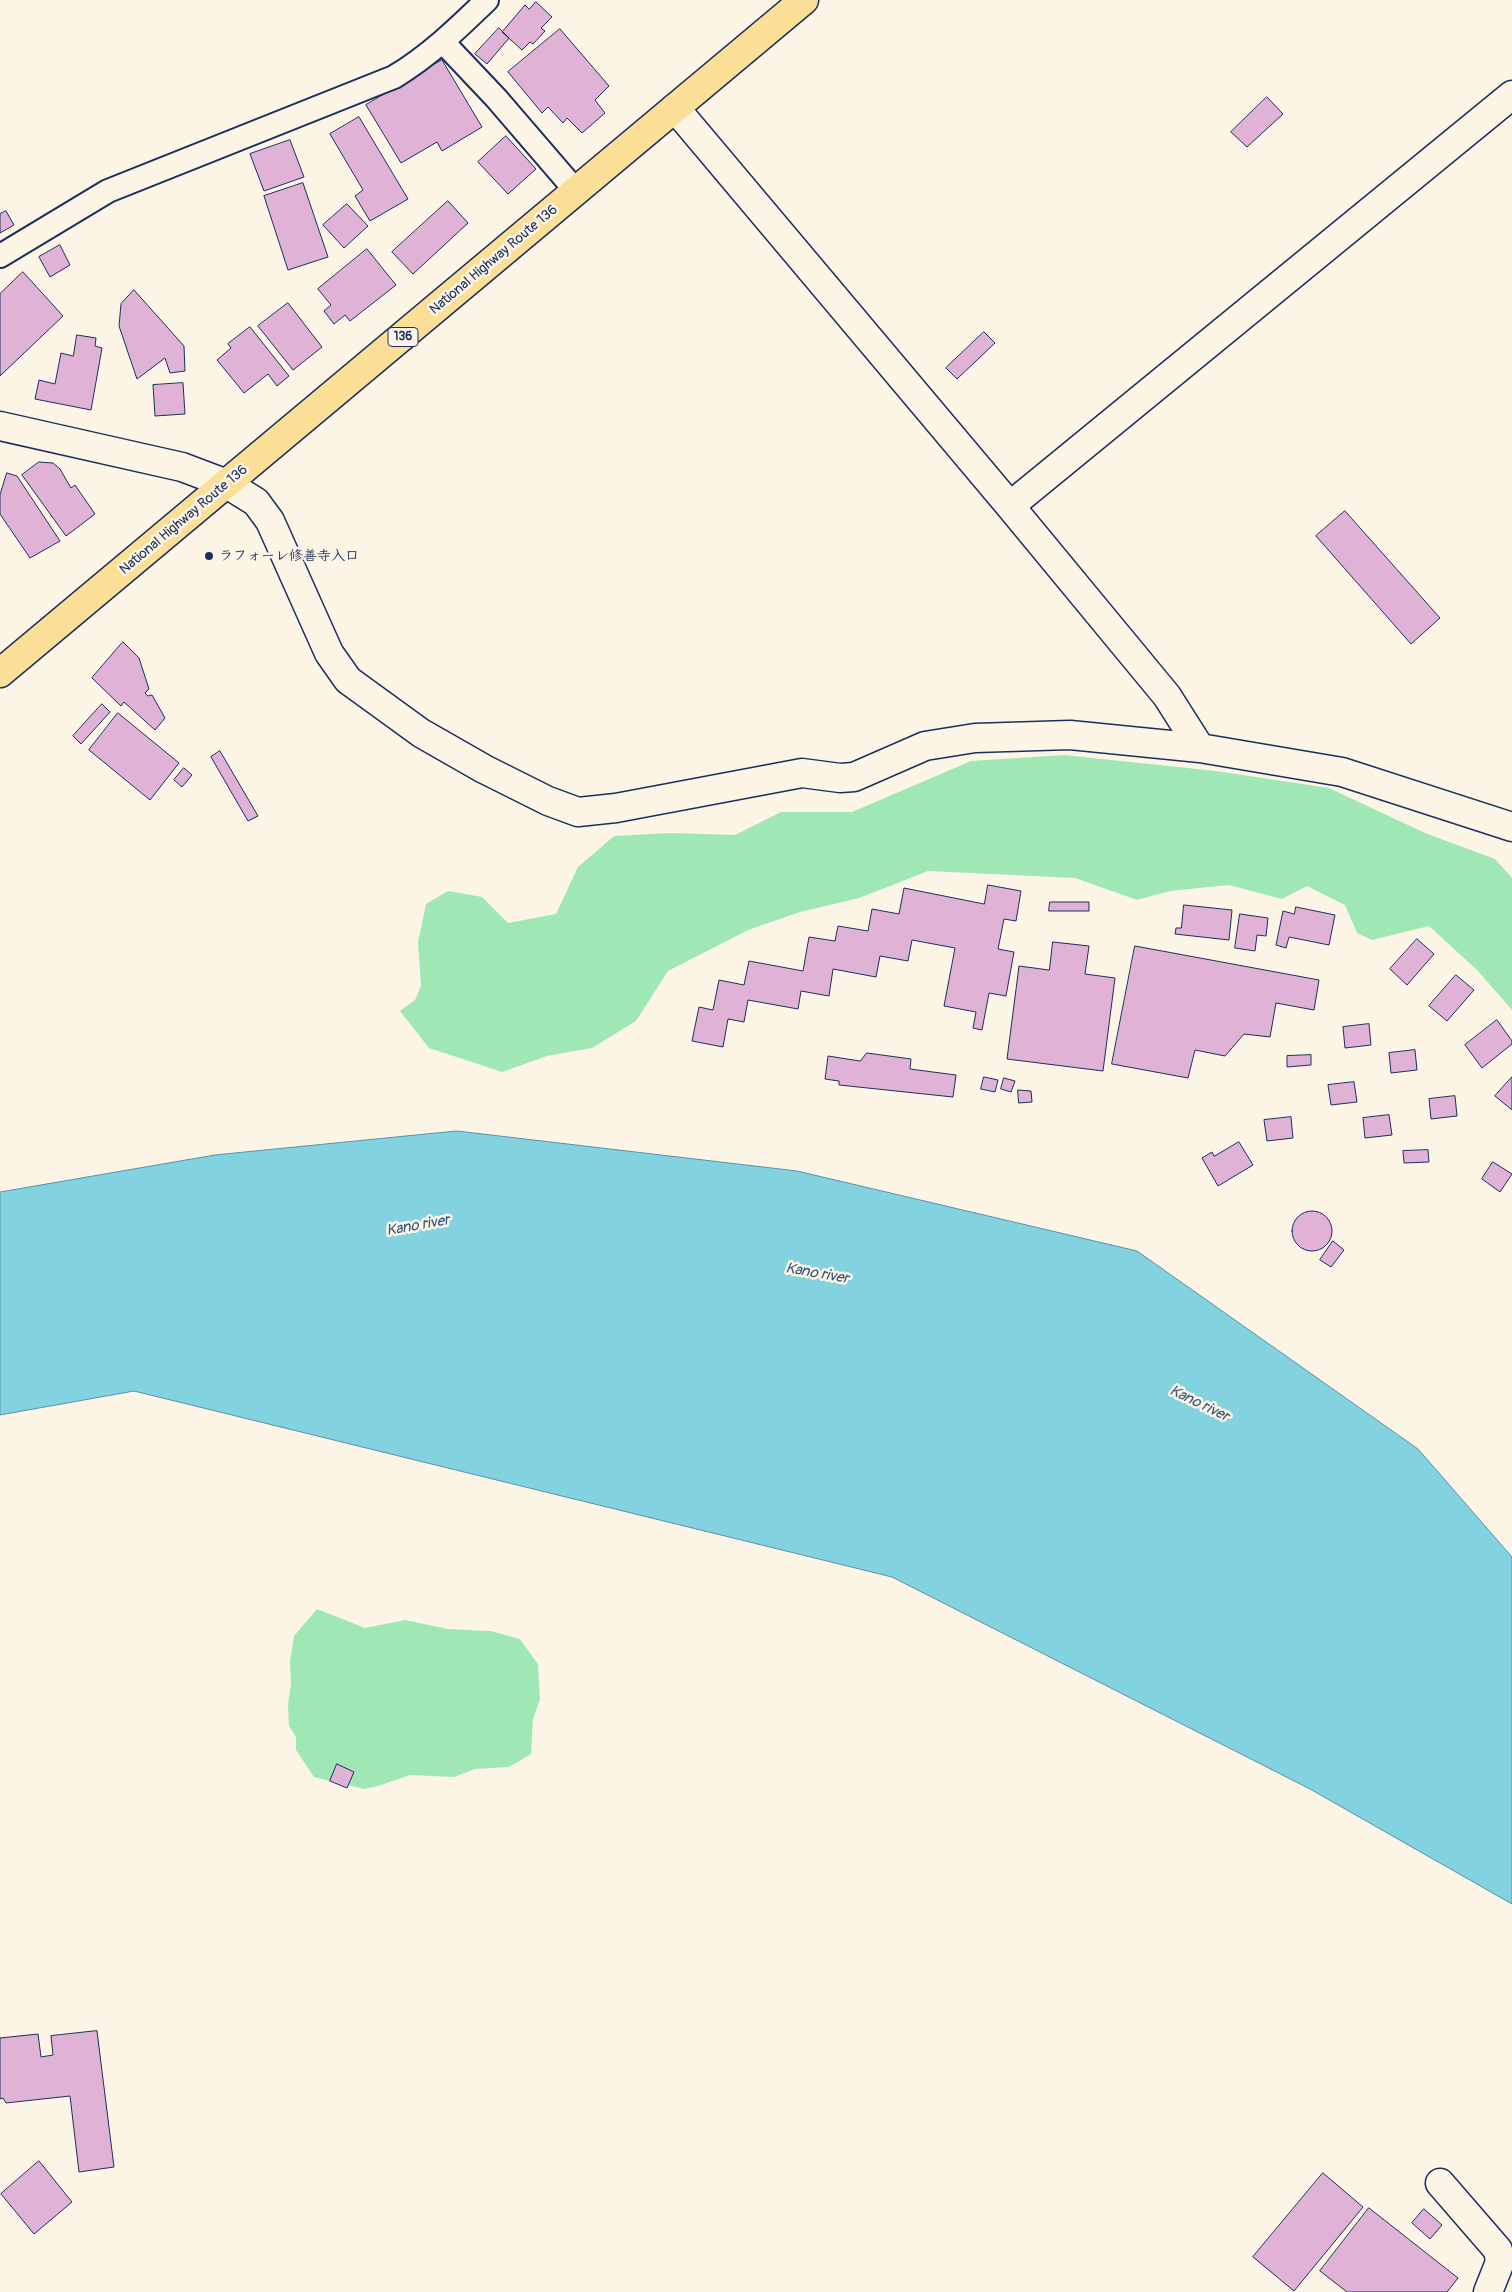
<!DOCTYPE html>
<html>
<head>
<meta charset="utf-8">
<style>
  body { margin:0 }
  canvas { display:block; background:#fcf5e5 }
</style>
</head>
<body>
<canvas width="1512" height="2292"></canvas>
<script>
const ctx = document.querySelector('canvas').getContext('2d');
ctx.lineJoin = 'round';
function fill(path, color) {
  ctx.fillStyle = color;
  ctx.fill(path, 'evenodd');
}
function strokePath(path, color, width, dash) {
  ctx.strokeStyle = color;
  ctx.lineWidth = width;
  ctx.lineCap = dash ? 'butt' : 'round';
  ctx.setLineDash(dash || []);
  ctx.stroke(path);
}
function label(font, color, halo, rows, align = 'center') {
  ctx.font = font + ' Pangolin,"Klee One",sans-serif';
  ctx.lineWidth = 5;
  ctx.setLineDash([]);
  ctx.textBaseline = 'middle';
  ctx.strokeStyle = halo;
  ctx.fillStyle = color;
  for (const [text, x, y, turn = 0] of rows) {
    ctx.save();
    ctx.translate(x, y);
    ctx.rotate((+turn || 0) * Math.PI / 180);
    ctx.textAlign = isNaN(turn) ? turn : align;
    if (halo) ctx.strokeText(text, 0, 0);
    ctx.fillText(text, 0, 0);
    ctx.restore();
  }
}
fill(new Path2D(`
  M 1064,755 L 1216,771 L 1329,788 L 1425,833 L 1495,859 L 1512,878 L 1512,1010 L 1478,971 L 1429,926 L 1372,940 L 1357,933 L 1345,905 L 1307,886 L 1282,899 L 1229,885 L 1170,891 L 1137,900 L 1075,878 L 928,871 L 859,898 L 800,912 L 748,930 L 668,971 L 636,1021 L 592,1048 L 547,1056 L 502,1072 L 429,1048 L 400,1011 L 415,1000 L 421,986 L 418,942 L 426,904 L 448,891 L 482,897 L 508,923 L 556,914 L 578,867 L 614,836 L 671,833 L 735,835 L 781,812 L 852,812 L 971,761 Z
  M 317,1609 L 365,1628 L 405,1620 L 448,1629 L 491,1631 L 520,1639 L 538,1664 L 540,1699 L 533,1719 L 531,1754 L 509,1767 L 475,1769 L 454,1777 L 410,1775 L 378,1786 L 364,1789 L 314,1777 L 296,1750 L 296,1737 L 289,1726 L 288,1704 L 291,1684 L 290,1661 L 294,1636 Z`), '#9fe8b6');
const water = new Path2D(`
  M 457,1131 L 797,1171 L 1137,1251 L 1418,1449 L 1512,1557 L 1512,1904 L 1310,1789 L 892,1577 L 134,1391 L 0,1415 L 0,1192 L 215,1155 Z`);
fill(water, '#83d2e0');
strokePath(water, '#5991ac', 1);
const building = new Path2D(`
  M 536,2 L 552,17 L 541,28 L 545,31 L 533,44 L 530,42 L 522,50 L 502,32 L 525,5 L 529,9 Z
  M 499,28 L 509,38 L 487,64 L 475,54 Z
  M 560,29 L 609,86 L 595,100 L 605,113 L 582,133 L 567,118 L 563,123 L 548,107 L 542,113 L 508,72 Z
  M 442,60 L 482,127 L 442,151 L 437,142 L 401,163 L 366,105 Z
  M 1267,97 L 1283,114 L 1247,147 L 1231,132 Z
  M 359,117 L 408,199 L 370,221 L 355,196 L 363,190 L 330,134 Z
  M 506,136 L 536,169 L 508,194 L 478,162 Z
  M 290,140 L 304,177 L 264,191 L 250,154 Z
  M 303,183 L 328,257 L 288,270 L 264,196 Z
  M 448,201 L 468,223 L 413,274 L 392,252 Z
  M 347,204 L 368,226 L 344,248 L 323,225 Z
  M 6,211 L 14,225 L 0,233 L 0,214 Z
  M 60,245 L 70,265 L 50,277 L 39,257 Z
  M 367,249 L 396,285 L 350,321 L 345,315 L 334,324 L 324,311 L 331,305 L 318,289 Z
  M 23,272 L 63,316 L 0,376 L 0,294 Z
  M 134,290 L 184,346 L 185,371 L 170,373 L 165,358 L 137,379 L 119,326 L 121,304 Z
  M 288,303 L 322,347 L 293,370 L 258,326 Z
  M 250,327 L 289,376 L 277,386 L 268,374 L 244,393 L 217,360 L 231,348 L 228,344 Z
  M 984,332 L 995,343 L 957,379 L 946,368 Z
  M 77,335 L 96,338 L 95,346 L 102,348 L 91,410 L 35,399 L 39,380 L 55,384 L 61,353 L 73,356 Z
  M 183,383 L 185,414 L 155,416 L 153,385 Z
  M 39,462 L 53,463 L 60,469 L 71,488 L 75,485 L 95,514 L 66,536 L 22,475 Z
  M 7,473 L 17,476 L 60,541 L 30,558 L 0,514 L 0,495 Z
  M 1345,511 L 1440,618 L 1411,644 L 1316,536 Z
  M 123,642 L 139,658 L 149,689 L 145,693 L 148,696 L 152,695 L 165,718 L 155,730 L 124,702 L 121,706 L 92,678 Z
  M 102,704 L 110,712 L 81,744 L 73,736 Z
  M 118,713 L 179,763 L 150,800 L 89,750 Z
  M 220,751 L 258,816 L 248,821 L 211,757 Z
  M 184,768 L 192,775 L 182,787 L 174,780 Z
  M 988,885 L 1021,891 L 1016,921 L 1004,919 L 998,949 L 1014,952 L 1006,996 L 989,993 L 982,1030 L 973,1028 L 976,1012 L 944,1006 L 955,948 L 912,940 L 908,961 L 880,956 L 876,977 L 833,969 L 829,996 L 801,991 L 798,1009 L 748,1000 L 744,1022 L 728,1019 L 723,1047 L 692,1041 L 699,1007 L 713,1010 L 719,980 L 744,985 L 749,961 L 803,971 L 809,937 L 835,941 L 838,926 L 868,931 L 872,909 L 899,914 L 904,888 L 984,904 Z
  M 1050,902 L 1089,902 L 1089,911 L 1049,911 Z
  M 1184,905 L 1232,910 L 1229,940 L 1175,934 L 1176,928 L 1181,928 Z
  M 1296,907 L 1335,915 L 1329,945 L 1289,937 L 1286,948 L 1276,945 L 1283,911 L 1294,914 Z
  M 1240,914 L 1268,918 L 1266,936 L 1257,935 L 1255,951 L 1235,948 Z
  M 1417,939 L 1434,954 L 1407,985 L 1390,969 Z
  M 1053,942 L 1089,946 L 1085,974 L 1115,978 L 1103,1071 L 1007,1059 L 1019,966 L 1049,970 Z
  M 1135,946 L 1319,980 L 1314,1010 L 1276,1003 L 1270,1037 L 1244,1034 L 1225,1056 L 1195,1050 L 1188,1078 L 1112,1064 Z
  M 1456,975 L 1474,990 L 1447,1021 L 1429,1006 Z
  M 1497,1020 L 1512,1041 L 1512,1044 L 1482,1068 L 1465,1045 Z
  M 1369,1024 L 1371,1045 L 1345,1048 L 1343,1027 Z
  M 1415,1050 L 1417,1070 L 1391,1073 L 1389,1053 Z
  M 867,1053 L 911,1059 L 910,1069 L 956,1075 L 953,1097 L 839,1085 L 839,1081 L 825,1079 L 828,1056 L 860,1061 Z
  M 1311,1055 L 1311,1065 L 1287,1067 L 1287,1056 Z
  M 984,1077 L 998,1080 L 995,1092 L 981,1089 Z
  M 1512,1077 L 1512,1110 L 1495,1096 Z
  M 1004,1078 L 1015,1081 L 1011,1092 L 1001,1089 Z
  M 1354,1082 L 1357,1102 L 1331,1105 L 1328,1085 Z
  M 1018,1090 L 1031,1091 L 1032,1102 L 1019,1103 Z
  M 1455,1096 L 1457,1116 L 1431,1119 L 1429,1099 Z
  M 1389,1115 L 1392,1135 L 1365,1138 L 1363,1118 Z
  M 1291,1117 L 1293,1138 L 1267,1141 L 1264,1120 Z
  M 1239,1142 L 1253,1165 L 1218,1186 L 1202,1158 L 1212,1152 L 1214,1156 Z
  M 1428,1150 L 1429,1162 L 1404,1163 L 1403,1151 Z
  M 1493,1162 L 1512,1174 L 1500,1192 L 1482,1179 Z
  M1292 1231a20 20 0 1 1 40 0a20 20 0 1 1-40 0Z
  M 1333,1241 L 1344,1250 L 1331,1267 L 1320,1260 Z
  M 337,1764 L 354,1772 L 347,1788 L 330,1781 Z
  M 97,2031 L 114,2167 L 79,2172 L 70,2096 L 6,2103 L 3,2098 L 0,2099 L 0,2038 L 38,2034 L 41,2057 L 53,2055 L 51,2036 Z
  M 39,2161 L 72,2202 L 34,2234 L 1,2194 Z
  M 1323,2173 L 1363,2207 L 1294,2291 L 1253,2257 Z
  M 1369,2208 L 1458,2278 L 1447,2292 L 1347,2292 L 1320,2271 Z
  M 1424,2209 L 1442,2225 L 1430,2239 L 1412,2223 Z`);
fill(building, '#dfb2d6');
strokePath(building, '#1b2f5e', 1);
const service = new Path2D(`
  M 443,42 L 496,98 L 576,191
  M 0,256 L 108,191 L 394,77 C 429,56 457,29 487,0`);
const minor = new Path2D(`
  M 675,108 L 1010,506 L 1167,696 L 1200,748
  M 227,484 L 256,502 L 270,521 L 329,653 L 348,680 L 421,733 L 484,769 L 548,801 L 578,812 L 616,808 L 802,773 L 840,778 L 854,777 L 925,746 L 975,738 L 1070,735 L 1200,748 L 1342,772 L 1512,827
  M 1010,506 L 1512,95
  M 1440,2183 L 1498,2250 L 1500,2262 L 1488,2292`);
const tertiary = new Path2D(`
  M 0,426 L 182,467 L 227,484`);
const trunk = new Path2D(`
  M 0,673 L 804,0`);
strokePath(service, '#1b2f5e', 26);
strokePath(minor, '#1b2f5e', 31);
strokePath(tertiary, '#1b2f5e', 31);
strokePath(trunk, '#1b2f5e', 31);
strokePath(service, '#fcf5e5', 22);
strokePath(minor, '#fcf5e5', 28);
strokePath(tertiary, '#fcf5e5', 28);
strokePath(trunk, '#fbdf96', 28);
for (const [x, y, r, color] of [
  [209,556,5,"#1b2f5e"]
]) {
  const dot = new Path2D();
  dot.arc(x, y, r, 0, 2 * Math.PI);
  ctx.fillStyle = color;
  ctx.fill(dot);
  strokePath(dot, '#fcf5e5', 2);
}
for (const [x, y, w] of [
  [403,337,30]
]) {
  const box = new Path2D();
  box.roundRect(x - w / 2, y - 9.5, w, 19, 4);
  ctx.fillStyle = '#fcf5e5';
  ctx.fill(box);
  strokePath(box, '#1b2f5e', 1);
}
label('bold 12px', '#1b2f5e', null, [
  ["136",403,337]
]);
label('14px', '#1b2f5e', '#fcf5e5', [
  ["National Highway Route 136",494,260,-40],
  ["National Highway Route 136",184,520,-40]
]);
label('bold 14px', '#1b2f5e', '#fcf5e5', [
  ["ラフォーレ修善寺入口",219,556]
], 'left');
label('italic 15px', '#35587e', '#fcf5e5', [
  ["Kano river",418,1226,-10],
  ["Kano river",817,1274,10],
  ["Kano river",1199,1404,26]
]);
</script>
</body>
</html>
